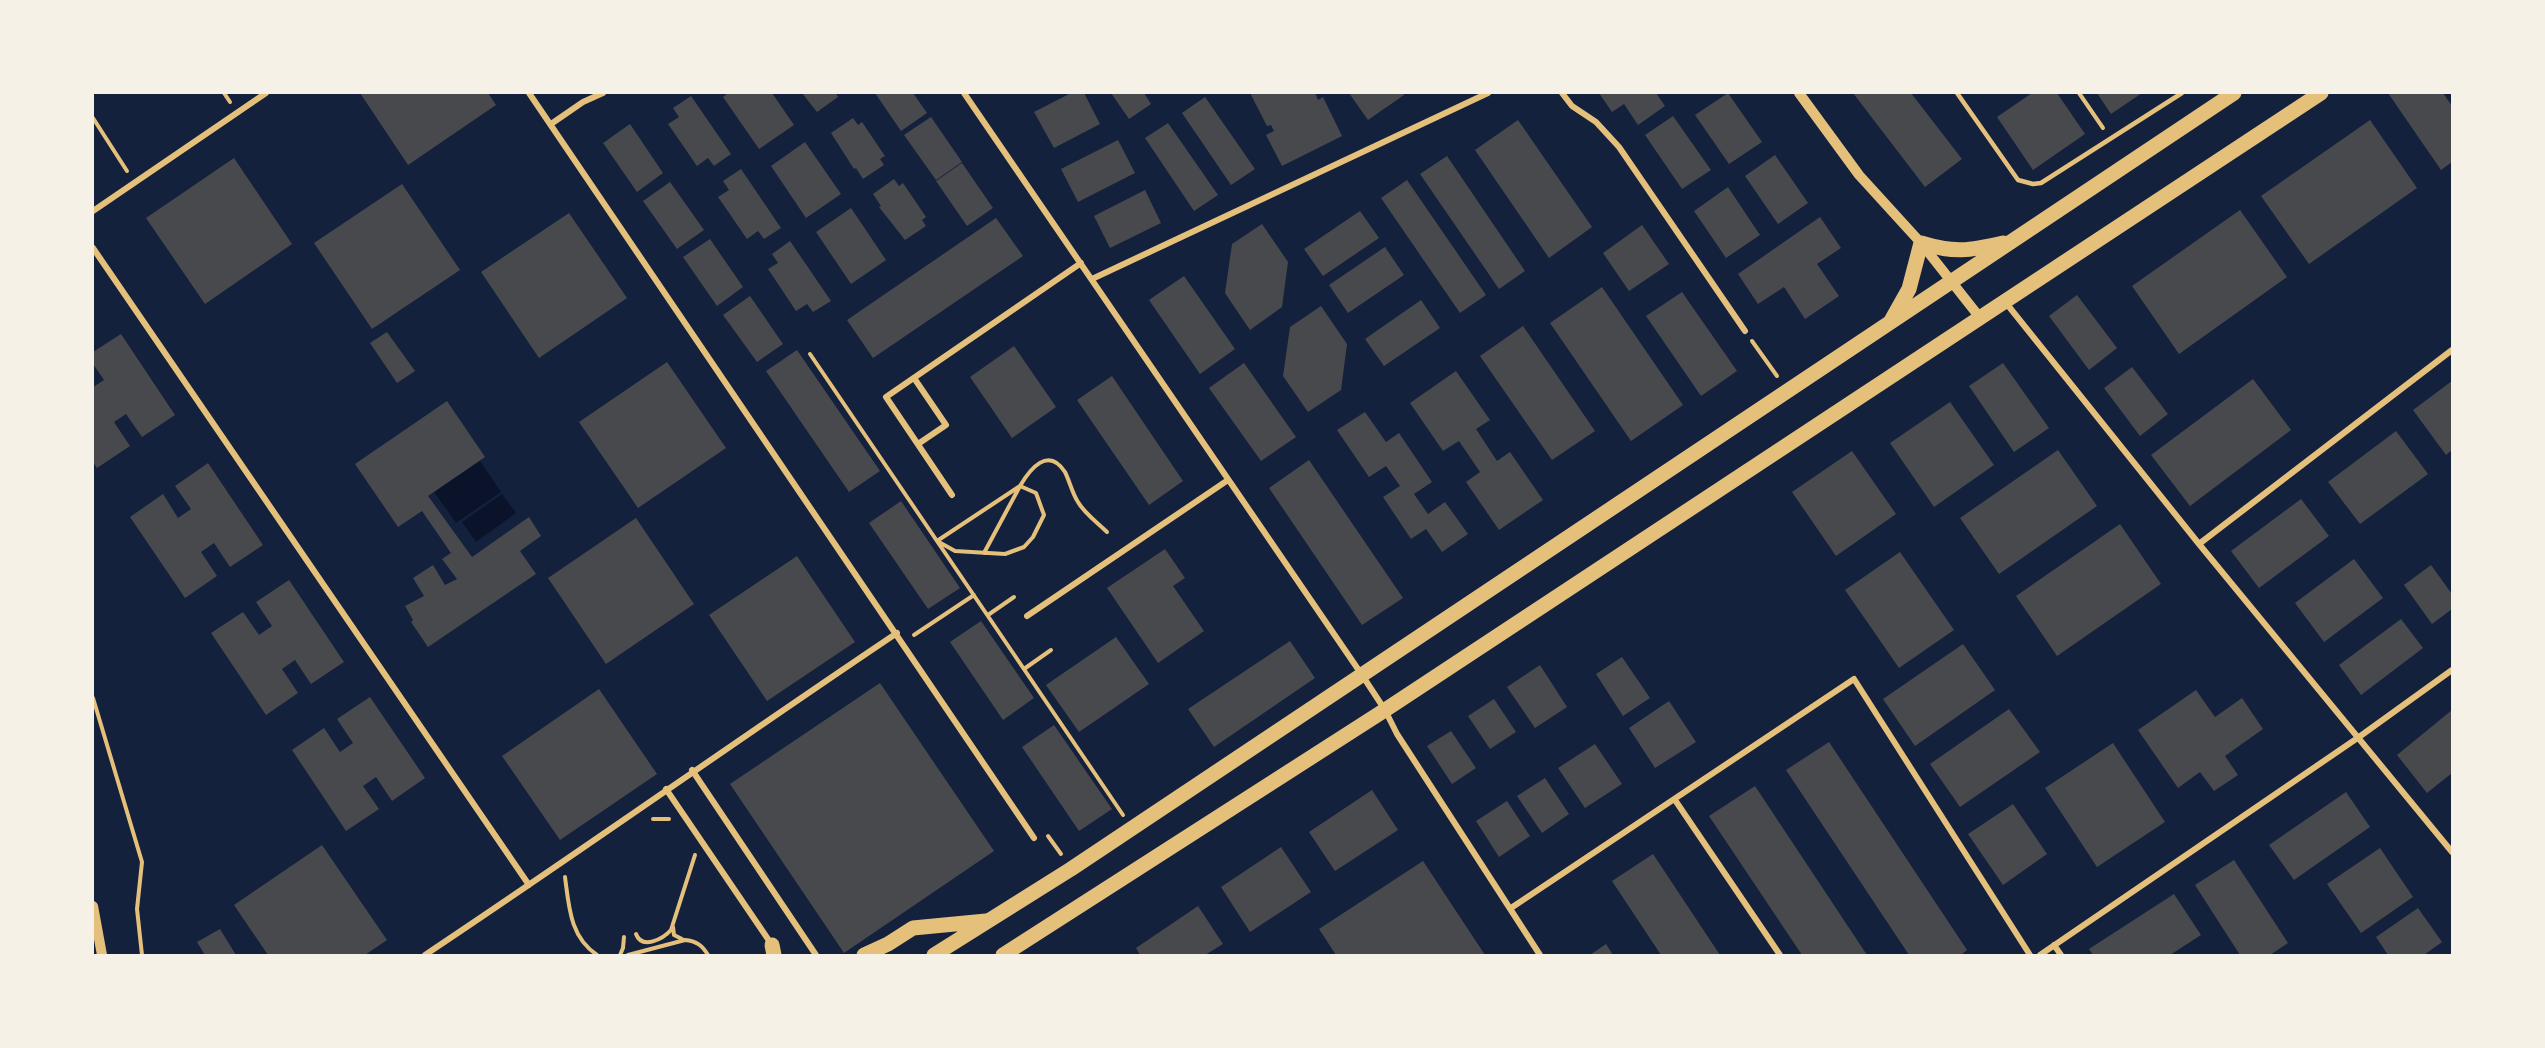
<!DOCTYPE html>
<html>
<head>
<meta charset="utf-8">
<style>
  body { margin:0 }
  #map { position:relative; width:2545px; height:1048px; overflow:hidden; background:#14213d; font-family:Figtree,sans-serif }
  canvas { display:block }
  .frame { position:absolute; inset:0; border:94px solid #f6f1e7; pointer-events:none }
</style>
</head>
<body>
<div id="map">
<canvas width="2545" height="1048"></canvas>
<div class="frame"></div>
</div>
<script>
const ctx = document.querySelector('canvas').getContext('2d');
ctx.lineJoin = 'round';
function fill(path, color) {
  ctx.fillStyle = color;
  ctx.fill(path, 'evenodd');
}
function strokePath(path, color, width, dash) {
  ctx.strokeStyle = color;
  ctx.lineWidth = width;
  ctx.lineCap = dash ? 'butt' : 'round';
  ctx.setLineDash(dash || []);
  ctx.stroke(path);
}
fill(new Path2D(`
  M 480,461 L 501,492 L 456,523 L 434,492 Z
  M 502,494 L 516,513 L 476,542 L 462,522 Z`), '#0b132b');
fill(new Path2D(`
  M 360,93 L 488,93 L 496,105 L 408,165 Z
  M 728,93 L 772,93 L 794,125 L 759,149 L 723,97 Z
  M 802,93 L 836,93 L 838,97 L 817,112 Z
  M 875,93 L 913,93 L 927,113 L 901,131 Z
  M 1071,93 L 1084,93 L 1100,124 L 1054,148 L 1034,112 Z
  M 1111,93 L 1144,93 L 1151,104 L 1129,119 Z
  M 1250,93 L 1315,93 L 1318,100 L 1323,97 L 1342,136 L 1282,166 L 1266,135 L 1274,131 L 1271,125 L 1267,126 Z
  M 1349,93 L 1403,93 L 1404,95 L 1368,120 Z
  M 1599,93 L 1656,93 L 1665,106 L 1638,125 L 1624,104 L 1612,112 Z
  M 1728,93 L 1762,142 L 1729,164 L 1695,115 Z
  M 1853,93 L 1911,93 L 1962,159 L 1925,187 Z
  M 2032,93 L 2057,93 L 2085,134 L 2033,170 L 1997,117 Z
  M 2097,93 L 2142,93 L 2111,114 Z
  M 2388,93 L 2443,93 L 2452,106 L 2452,162 L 2441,170 Z
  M 691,96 L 731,154 L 714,166 L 708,158 L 697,166 L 668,124 L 679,117 L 673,108 Z
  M 1205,97 L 1255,169 L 1231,185 L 1182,113 Z
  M 1673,116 L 1711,170 L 1682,189 L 1645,135 Z
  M 931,117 L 962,162 L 936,180 L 904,135 Z
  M 853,118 L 858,125 L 862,122 L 885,156 L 880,159 L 884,165 L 863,179 L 856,168 L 854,169 L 831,133 Z
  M 1518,120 L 1592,227 L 1549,258 L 1475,150 Z
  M 2370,120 L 2417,188 L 2309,264 L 2261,196 Z
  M 1168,123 L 1218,195 L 1194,211 L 1145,138 Z
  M 630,124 L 663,173 L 637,192 L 603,143 Z
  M 1118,140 L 1135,173 L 1078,202 L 1061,169 Z
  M 805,142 L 841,194 L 806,218 L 771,166 Z
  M 1775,155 L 1808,203 L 1778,224 L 1745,176 Z
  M 1447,156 L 1525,271 L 1499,289 L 1420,174 Z
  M 234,158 L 292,244 L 205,304 L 146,218 Z
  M 962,163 L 993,208 L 967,226 L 936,181 Z
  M 741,169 L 781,228 L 764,239 L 758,231 L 747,239 L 718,197 L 729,190 L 723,181 Z
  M 894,179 L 899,186 L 903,183 L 926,217 L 922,220 L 926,226 L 905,240 L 879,207 L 881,206 L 873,194 Z
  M 1407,180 L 1486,295 L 1460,313 L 1381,198 Z
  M 670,182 L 704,230 L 677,249 L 643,201 Z
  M 402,184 L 460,270 L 372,329 L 314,243 Z
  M 1728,187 L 1760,235 L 1726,258 L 1694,211 Z
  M 1145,190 L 1161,223 L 1110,248 L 1094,216 Z
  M 851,208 L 886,260 L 851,284 L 816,232 Z
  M 2240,210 L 2287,277 L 2179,354 L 2132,286 Z
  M 1360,211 L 1379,238 L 1323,276 L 1304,249 Z
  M 569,213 L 627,298 L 539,358 L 481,272 Z
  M 1820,217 L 1841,248 L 1817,264 L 1839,296 L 1805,319 L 1784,287 L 1758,304 L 1738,274 Z
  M 996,218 L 1023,256 L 873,358 L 847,320 Z
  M 1262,224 L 1288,262 L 1282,307 L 1250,330 L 1225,293 L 1232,244 Z
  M 1642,225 L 1669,264 L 1629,291 L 1603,253 Z
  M 710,239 L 743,287 L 717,306 L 683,257 Z
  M 790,241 L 831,301 L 813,312 L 807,304 L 796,311 L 768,269 L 778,263 L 772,254 Z
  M 1385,247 L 1404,275 L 1348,313 L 1329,285 Z
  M 1184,276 L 1235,349 L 1200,374 L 1149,300 Z
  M 1602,287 L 1683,405 L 1631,441 L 1550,323 Z
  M 1682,292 L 1737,371 L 1701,396 L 1646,316 Z
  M 2077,295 L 2117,348 L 2089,370 L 2049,316 Z
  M 750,296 L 783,344 L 757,362 L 723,315 Z
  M 1421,300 L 1440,328 L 1384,366 L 1365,339 Z
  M 1321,306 L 1347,344 L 1341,390 L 1308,412 L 1283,376 L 1290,327 Z
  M 1523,326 L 1595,431 L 1552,460 L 1480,356 Z
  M 387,332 L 415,371 L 397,383 L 370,343 Z
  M 121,334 L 175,415 L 142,437 L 126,414 L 114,422 L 130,446 L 97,468 L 93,462 L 93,387 L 104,380 L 93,364 L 93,352 Z
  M 1014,346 L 1056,407 L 1012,438 L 970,377 Z
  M 797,350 L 880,471 L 849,492 L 766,371 Z
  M 667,362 L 726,448 L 638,508 L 579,422 Z
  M 1244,363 L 1296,437 L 1261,461 L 1209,388 Z
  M 2003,363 L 2049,428 L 2014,452 L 1969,386 Z
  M 2132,367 L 2168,414 L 2140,436 L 2104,388 Z
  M 1456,371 L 1490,420 L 1476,429 L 1497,461 L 1510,452 L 1543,500 L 1499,530 L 1466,482 L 1480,472 L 1459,441 L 1443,451 L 1410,403 Z
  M 1112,376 L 1183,481 L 1149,505 L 1077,400 Z
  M 2253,379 L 2291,430 L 2190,506 L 2151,455 Z
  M 2452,381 L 2452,450 L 2446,455 L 2413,410 Z
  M 447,401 L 485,457 L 428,496 L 472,557 L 529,517 L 541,536 L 520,551 L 536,574 L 428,647 L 411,622 L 413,620 L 405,606 L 424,596 L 413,578 L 433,565 L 445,585 L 457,579 L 442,559 L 451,553 L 422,511 L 398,527 L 355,464 Z
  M 1950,402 L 1994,465 L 1934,507 L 1890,443 Z
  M 1365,412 L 1386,442 L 1399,433 L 1432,482 L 1414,494 L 1428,514 L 1445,502 L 1468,534 L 1442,552 L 1426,529 L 1411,539 L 1383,497 L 1400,486 L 1386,466 L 1369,477 L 1337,430 Z
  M 2396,431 L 2428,474 L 2360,524 L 2328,482 Z
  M 2058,450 L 2097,506 L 1999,574 L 1960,518 Z
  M 1852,451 L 1896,514 L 1836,556 L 1792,492 Z
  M 1309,460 L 1403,598 L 1362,625 L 1269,488 Z
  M 208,463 L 263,545 L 230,567 L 214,543 L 201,552 L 217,576 L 185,598 L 130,517 L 163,494 L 178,518 L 191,509 L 175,486 Z
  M 2301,499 L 2329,536 L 2259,588 L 2231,551 Z
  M 901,501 L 960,588 L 928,609 L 869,523 Z
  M 636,518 L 694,604 L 606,664 L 548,578 Z
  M 2120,524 L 2161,584 L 2057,656 L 2016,596 Z
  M 1165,549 L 1185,578 L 1173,586 L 1204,631 L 1158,663 L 1107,588 Z
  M 1900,552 L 1954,630 L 1899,668 L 1845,590 Z
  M 797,556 L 855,642 L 767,701 L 709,615 Z
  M 2354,559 L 2383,598 L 2324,642 L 2295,603 Z
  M 2431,565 L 2452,594 L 2452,609 L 2432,624 L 2404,585 Z
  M 289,580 L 344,662 L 311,684 L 295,660 L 282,669 L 298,693 L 266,715 L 211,633 L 243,612 L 259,635 L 272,626 L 256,602 Z
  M 2401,619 L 2423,648 L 2361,695 L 2339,665 Z
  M 981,621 L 1034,698 L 1003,720 L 950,642 Z
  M 1116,637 L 1149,684 L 1079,732 L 1046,685 Z
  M 1290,641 L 1315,678 L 1214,747 L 1188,709 Z
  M 1963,644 L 1995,690 L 1915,746 L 1883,699 Z
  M 1622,657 L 1650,698 L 1623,716 L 1596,674 Z
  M 1540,665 L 1567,707 L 1535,728 L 1507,687 Z
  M 880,683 L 994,851 L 844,953 L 730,784 Z
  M 599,689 L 657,774 L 560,840 L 502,756 Z
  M 2196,690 L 2215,717 L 2242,698 L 2263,729 L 2225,756 L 2238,775 L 2214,791 L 2200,772 L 2178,788 L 2138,730 Z
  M 370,697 L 425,778 L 392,801 L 376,777 L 363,786 L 379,809 L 346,831 L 292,750 L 324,728 L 340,752 L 353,743 L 337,719 Z
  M 1494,699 L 1516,732 L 1490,749 L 1468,716 Z
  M 1669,701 L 1696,742 L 1655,768 L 1629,728 Z
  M 2009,709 L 2040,752 L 1960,807 L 1930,764 Z
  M 2452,710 L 2452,773 L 2427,793 L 2397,755 Z
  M 1054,725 L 1112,809 L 1079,831 L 1022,747 Z
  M 1451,731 L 1476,768 L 1452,784 L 1427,746 Z
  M 1829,742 L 1967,950 L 1961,955 L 1909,955 L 1786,770 Z
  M 2113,743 L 2165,822 L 2097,867 L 2045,788 Z
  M 1595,744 L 1622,784 L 1585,808 L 1558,768 Z
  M 1545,778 L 1569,814 L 1542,833 L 1517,796 Z
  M 1755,786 L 1867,955 L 1802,955 L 1709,816 Z
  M 1372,790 L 1398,830 L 1335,871 L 1309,832 Z
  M 2346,792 L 2370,827 L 2294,880 L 2269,845 Z
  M 1507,801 L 1530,836 L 1499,857 L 1476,821 Z
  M 2013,804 L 2047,854 L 2003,885 L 1968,834 Z
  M 322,845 L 387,940 L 365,955 L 268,955 L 234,905 Z
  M 1281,847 L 1311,892 L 1250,932 L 1221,887 Z
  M 2380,848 L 2413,897 L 2361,933 L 2327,884 Z
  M 1653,854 L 1720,955 L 1661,955 L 1612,881 Z
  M 2234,860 L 2288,943 L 2270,955 L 2240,955 L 2195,885 Z
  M 1423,861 L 1485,955 L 1336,955 L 1319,929 Z
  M 2174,894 L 2201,935 L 2170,955 L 2093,955 L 2089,949 Z
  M 1198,906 L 1223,944 L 1205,955 L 1140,955 L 1136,948 Z
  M 2418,908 L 2442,942 L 2424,955 L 2388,955 L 2376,937 Z
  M 220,929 L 236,955 L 205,955 L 197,942 Z
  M 1606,944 L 1613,955 L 1590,955 Z`), '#48494c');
strokePath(new Path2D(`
  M 224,93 L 230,102
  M 2079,93 L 2103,128
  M 93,118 L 127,171
  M 1752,341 L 1777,376
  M 810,354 L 1123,815
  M 1020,486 L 937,541 L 955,551 L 1005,554 L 1024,547 L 1033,537 L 1044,515 L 1036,493 L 1020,486 C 1030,469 1048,446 1065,472 C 1070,482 1072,493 1078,502 C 1084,513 1098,523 1107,532
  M 984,553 L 1020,486
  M 988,615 L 1014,597
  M 914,635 L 974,595
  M 1024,669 L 1051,650
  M 93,698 L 142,862 L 137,909 L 142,955
  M 653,819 L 669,819
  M 1048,836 L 1061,854
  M 565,877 C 569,907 570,937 597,955
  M 673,927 L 674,935 L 682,939
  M 636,934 C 642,950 663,939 671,930 L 695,855
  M 620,955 L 623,948 L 624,937
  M 628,955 L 685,940 C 696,941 702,945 708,955`), '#e5c07b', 4);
strokePath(new Path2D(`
  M 1957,93 L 2018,180 L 2033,184 L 2041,183 L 2182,93`), '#e5c07b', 4.5);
strokePath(new Path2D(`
  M 529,93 L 1034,838
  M 964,93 L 1362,675 L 1385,710 L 1397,734 L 1540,955
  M 1562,93 L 1572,106 L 1596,122 L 1619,147 L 1745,331
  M 551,124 L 583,102 L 603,93
  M 93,211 L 266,93
  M 93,248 L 529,885
  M 1092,279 L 1488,93
  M 2006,303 L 2199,544 L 2452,852
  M 914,378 L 946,425 L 918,444
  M 952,495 L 886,397 L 1081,263
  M 2199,544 L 2452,350
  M 1027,616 L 1228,480
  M 692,770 L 816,955
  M 666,789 L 772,945
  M 1675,800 L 1780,955
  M 1511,908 L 1854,679 L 2030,955
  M 2054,945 L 2061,955
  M 425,955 C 584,849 739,739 897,633
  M 2040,955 L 2359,737 L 2452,670`), '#e5c07b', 6);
strokePath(new Path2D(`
  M 1799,93 L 1859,175 L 1921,243 L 1981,319
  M 93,906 L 102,955`), '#e5c07b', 10);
strokePath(new Path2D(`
  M 1891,321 L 1909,289 L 1921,243 C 1954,253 1969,251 2003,243
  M 772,945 L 774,955
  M 864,955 L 888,944 L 913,928 L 986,921
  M 934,955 L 1071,869 L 2234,93
  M 1003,955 L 1385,710 L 2321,93`), '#e5c07b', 15);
</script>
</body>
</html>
